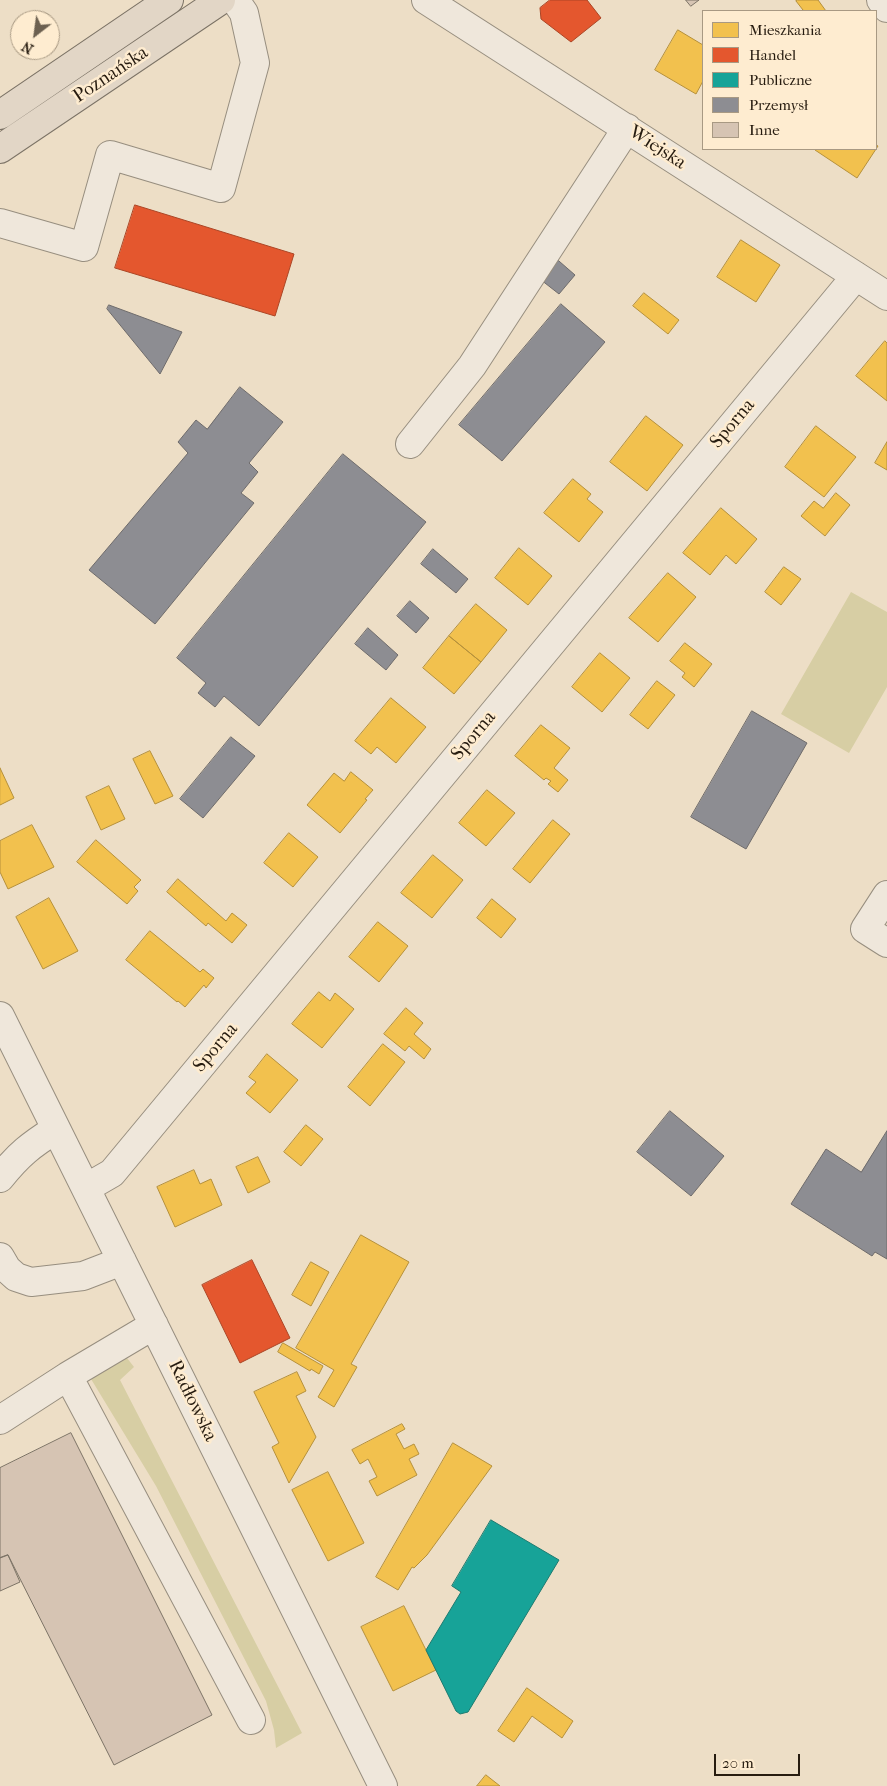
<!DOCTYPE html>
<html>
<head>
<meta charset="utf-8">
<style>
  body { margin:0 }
  #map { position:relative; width:887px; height:1786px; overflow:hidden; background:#eddec6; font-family:"IM FELL French Canon",serif }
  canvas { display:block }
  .legend { position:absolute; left:702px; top:10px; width:175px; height:140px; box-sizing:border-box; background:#feecd0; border:1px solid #a89983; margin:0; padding:6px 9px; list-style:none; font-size:15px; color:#271c10 }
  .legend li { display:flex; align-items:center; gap:10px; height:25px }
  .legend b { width:25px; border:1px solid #a89983 }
  .north { position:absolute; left:10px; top:10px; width:50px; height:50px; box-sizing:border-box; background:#feecd0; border:1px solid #a89983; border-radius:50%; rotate:210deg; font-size:14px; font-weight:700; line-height:20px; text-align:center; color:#271c10 }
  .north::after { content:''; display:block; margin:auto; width:18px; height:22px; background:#6c6050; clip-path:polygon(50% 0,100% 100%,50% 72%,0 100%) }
  .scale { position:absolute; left:714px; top:1754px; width:86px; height:22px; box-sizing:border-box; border:2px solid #271c10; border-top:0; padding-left:6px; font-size:15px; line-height:18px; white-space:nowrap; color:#271c10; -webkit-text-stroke:4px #feecd0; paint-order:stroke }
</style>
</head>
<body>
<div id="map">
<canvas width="887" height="1786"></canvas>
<ul class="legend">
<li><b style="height:14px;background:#f2c14e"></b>Mieszkania</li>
<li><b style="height:14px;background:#e4572e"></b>Handel</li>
<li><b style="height:14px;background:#17a398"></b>Publiczne</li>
<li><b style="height:14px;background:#8d8d92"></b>Przemysł</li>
<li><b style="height:14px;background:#d6c4b3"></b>Inne</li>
</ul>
<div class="north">N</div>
<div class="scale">20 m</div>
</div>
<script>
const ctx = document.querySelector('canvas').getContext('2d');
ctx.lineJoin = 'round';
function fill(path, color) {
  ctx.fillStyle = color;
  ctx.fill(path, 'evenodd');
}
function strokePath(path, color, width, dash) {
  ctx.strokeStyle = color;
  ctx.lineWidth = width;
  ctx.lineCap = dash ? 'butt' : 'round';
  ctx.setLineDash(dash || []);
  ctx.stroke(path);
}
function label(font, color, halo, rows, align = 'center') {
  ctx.font = font + ' "IM FELL French Canon",serif';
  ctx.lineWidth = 5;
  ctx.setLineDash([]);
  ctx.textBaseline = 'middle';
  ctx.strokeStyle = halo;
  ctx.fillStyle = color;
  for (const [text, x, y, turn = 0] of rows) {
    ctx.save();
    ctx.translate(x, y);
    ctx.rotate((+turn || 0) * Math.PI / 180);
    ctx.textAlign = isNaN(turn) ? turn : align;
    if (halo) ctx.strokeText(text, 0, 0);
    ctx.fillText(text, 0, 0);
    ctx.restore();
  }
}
fill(new Path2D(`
  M 851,592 L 887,612 L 887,687 L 849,753 L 781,714 Z
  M 127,1358 L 134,1367 L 120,1380 L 302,1733 L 276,1748 L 274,1730 L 266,1701 L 156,1486 L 91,1379 Z`), '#d7cea4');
const homes = new Path2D(`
  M 798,0 L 818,0 L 826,11 L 800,11 L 803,10 L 796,1 Z
  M 678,30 L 703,45 L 703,81 L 696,94 L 655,70 Z
  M 876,145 L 878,146 L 857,178 L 815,150 L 816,149 L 876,149 Z
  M 741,240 L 780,265 L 756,302 L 717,277 Z
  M 644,293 L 679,320 L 668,334 L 633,306 Z
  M 885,341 L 887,343 L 887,401 L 856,376 Z
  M 646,416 L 683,445 L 647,491 L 610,462 Z
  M 816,426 L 856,457 L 824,497 L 785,467 Z
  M 887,442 L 887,470 L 875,463 Z
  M 573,479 L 591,494 L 587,499 L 603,512 L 579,542 L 544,513 Z
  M 836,493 L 850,505 L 825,536 L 801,516 L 814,501 L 823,508 Z
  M 721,508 L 757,539 L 736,564 L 726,555 L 710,575 L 683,553 Z
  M 519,548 L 552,576 L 528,605 L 495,578 Z
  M 784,567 L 801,579 L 781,605 L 765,592 Z
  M 668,573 L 696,597 L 658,642 L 629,618 Z
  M 476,604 L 507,630 L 481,662 L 449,636 Z
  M 449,636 L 481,662 L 454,694 L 423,668 Z
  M 685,643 L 712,664 L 694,687 L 682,677 L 685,673 L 670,661 Z
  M 600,653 L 630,678 L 602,712 L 572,687 Z
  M 657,681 L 675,695 L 648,729 L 630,715 Z
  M 391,698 L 426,727 L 396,763 L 377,747 L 371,754 L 355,741 Z
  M 541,725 L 570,748 L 554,768 L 568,780 L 558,792 L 548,784 L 551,781 L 546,778 L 544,780 L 515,756 Z
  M 150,751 L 173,796 L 155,804 L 133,759 Z
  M 0,768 L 14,798 L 0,805 Z
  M 351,772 L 373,790 L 365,799 L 367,800 L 340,833 L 307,805 L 334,773 L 344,781 Z
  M 109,786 L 125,819 L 101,830 L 86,797 Z
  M 487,790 L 515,813 L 486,846 L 459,823 Z
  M 553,820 L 570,834 L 530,883 L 513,869 Z
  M 32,825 L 54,867 L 8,889 L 0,872 L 0,841 Z
  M 289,833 L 318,857 L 293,887 L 264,863 Z
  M 96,840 L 141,880 L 134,887 L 138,891 L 127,904 L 77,862 Z
  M 433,855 L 463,880 L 432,918 L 401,893 Z
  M 178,879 L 226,921 L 232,913 L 247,925 L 232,943 L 208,923 L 206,926 L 167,892 Z
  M 49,898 L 78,951 L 43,969 L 16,917 Z
  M 492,899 L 516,919 L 501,938 L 477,918 Z
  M 378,922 L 408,946 L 379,982 L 349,957 Z
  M 150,931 L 200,972 L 203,969 L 214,978 L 206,988 L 204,985 L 185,1007 L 178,1001 L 177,1002 L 126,960 Z
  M 319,992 L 330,1001 L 335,993 L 354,1009 L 322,1048 L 292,1024 Z
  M 406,1008 L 423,1023 L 414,1034 L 431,1049 L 424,1059 L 409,1046 L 405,1051 L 384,1034 Z
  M 383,1044 L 405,1062 L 370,1106 L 348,1087 Z
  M 267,1054 L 298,1080 L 270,1113 L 246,1093 L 256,1082 L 249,1077 Z
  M 306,1125 L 323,1139 L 301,1166 L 284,1152 Z
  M 258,1157 L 270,1182 L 248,1193 L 236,1167 Z
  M 194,1170 L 200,1184 L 211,1179 L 222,1205 L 175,1227 L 157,1187 Z
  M 361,1235 L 409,1262 L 351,1364 L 357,1367 L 334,1407 L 318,1397 L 334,1370 L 296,1348 Z
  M 311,1262 L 329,1272 L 311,1306 L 292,1295 Z
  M 283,1343 L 323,1366 L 319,1374 L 311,1369 L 310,1371 L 278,1352 Z
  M 297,1372 L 306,1391 L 296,1396 L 316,1437 L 289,1483 L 272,1447 L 279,1443 L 254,1392 Z
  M 402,1424 L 405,1429 L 396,1434 L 404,1449 L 414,1444 L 419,1454 L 409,1459 L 417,1475 L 377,1496 L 369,1481 L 377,1477 L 368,1459 L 360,1464 L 352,1450 Z
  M 453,1443 L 492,1466 L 427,1555 L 414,1568 L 412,1567 L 398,1590 L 376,1577 Z
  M 328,1472 L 364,1543 L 328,1561 L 292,1490 Z
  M 404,1606 L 436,1670 L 393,1691 L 361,1627 Z
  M 527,1688 L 573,1721 L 562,1738 L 532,1716 L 514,1742 L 498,1731 Z
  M 486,1775 L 500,1786 L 477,1786 Z`);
fill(homes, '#f2c14e');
strokePath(homes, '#b5903b', 1);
const shops = new Path2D(`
  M 550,0 L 587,0 L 601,18 L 571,42 L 541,19 L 540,8 Z
  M 135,205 L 294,254 L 275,316 L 115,268 Z
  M 252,1260 L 290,1338 L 240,1363 L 202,1285 Z`);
fill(shops, '#e4572e');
strokePath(shops, '#ab4525', 1);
const public = new Path2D(`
  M 491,1520 L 559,1560 L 468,1712 L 460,1714 L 456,1711 L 426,1650 L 461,1592 L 452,1586 Z`);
fill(public, '#17a398');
strokePath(public, '#1c7a6f', 1);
const industry = new Path2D(`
  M 552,255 L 575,275 L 559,294 L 536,276 Z
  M 561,304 L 605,342 L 502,461 L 459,425 Z
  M 109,305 L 182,332 L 160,374 L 107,309 Z
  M 240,387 L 283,422 L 249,463 L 258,472 L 241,493 L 254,503 L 155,624 L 89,570 L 188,453 L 178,442 L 196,420 L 207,429 Z
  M 343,454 L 426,522 L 259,726 L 224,696 L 215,707 L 198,693 L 206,683 L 177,658 Z
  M 433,549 L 468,579 L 456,593 L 421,564 Z
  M 410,601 L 429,618 L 416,633 L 397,616 Z
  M 368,628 L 398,655 L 386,670 L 355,644 Z
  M 752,711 L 807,743 L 746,849 L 691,817 Z
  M 231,737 L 255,756 L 203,818 L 180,799 Z
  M 670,1111 L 724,1156 L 691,1196 L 637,1152 Z
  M 887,1131 L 887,1259 L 875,1252 L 872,1256 L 791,1204 L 826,1149 L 861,1172 Z`);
fill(industry, '#8d8d92');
strokePath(industry, '#6e6b6b', 1);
const building = new Path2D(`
  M 686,0 L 699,0 L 691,6 Z
  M 71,1433 L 212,1715 L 114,1765 L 8,1555 L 0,1558 L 0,1468 Z
  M 8,1555 L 20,1582 L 0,1591 L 0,1558 Z`);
fill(building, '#d6c4b3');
strokePath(building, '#7c7366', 1);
const minor = new Path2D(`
  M 426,0 L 887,296
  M 881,0 L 887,8
  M 0,223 L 84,247 L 110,155 L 221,188 L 255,63 L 244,13 L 235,0
  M 410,444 L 472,366 L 627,128
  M 887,895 L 865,929 L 887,943
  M 0,1016 L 383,1786
  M 0,1178 C 19,1154 31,1145 56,1129
  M 86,1188 L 112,1173 L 856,276
  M 0,1257 L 7,1269 L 16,1277 L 31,1282 L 83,1276 L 122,1261
  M 154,1325 L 68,1376 L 251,1720
  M 0,1420 L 68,1376`);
const major = new Path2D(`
  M 0,115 L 169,0
  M 0,149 L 221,0`);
strokePath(minor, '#978e7f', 30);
strokePath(major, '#7c7366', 30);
strokePath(minor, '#efe7db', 28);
strokePath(major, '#e2d6c6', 28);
label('19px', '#271c10', '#feecd0', [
  ["Poznańska",111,75,-34],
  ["Wiejska",657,148,33],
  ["Sporna",733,424,-50],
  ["Sporna",474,736,-50],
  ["Sporna",216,1048,-50],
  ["Radłowska",192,1401,64]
]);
</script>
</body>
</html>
